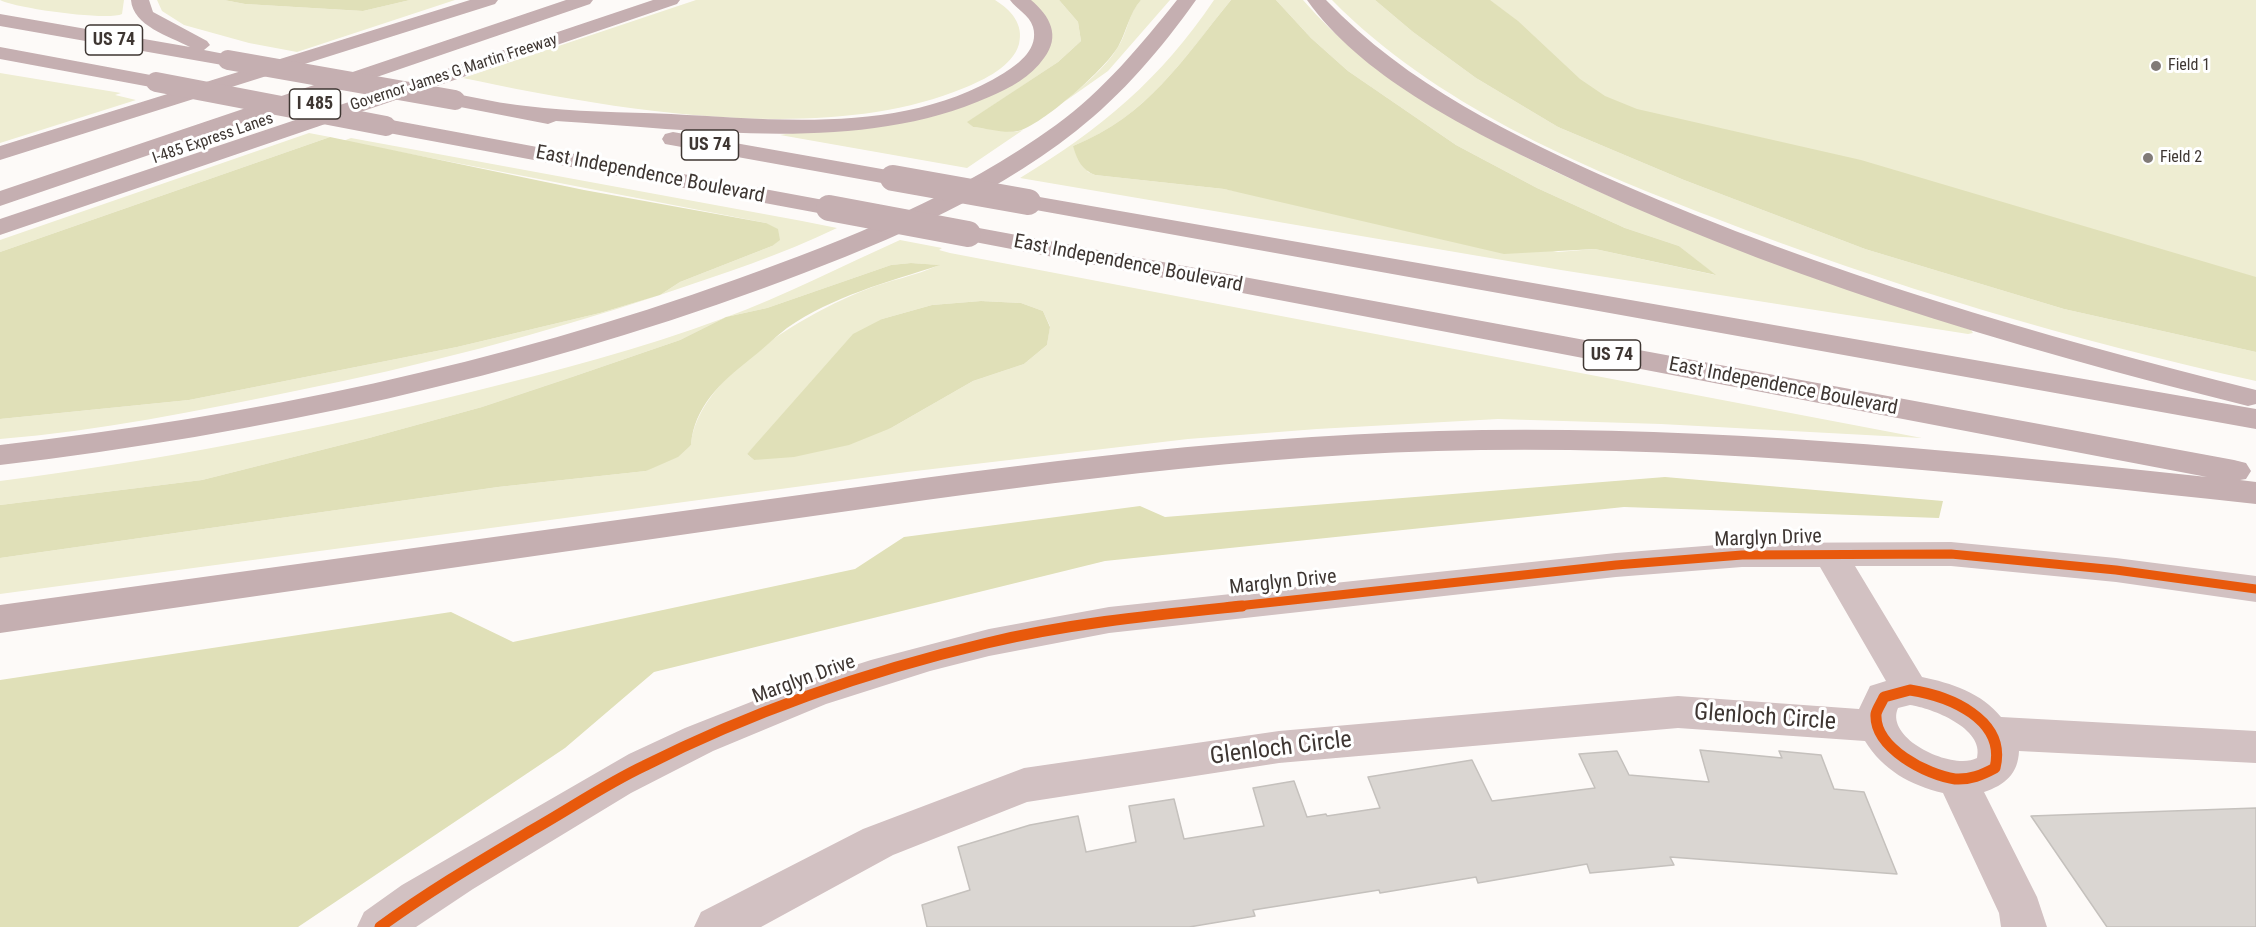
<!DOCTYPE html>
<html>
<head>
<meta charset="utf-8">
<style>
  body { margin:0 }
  canvas { display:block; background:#fdfaf8 }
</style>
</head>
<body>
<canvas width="2256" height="927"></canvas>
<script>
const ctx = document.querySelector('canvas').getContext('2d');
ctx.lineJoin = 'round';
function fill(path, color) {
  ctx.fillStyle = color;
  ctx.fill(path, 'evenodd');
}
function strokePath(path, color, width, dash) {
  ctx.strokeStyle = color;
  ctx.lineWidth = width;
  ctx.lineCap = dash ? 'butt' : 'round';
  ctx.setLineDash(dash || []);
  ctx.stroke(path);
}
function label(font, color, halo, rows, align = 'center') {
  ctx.font = font + ' "Roboto Condensed",sans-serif';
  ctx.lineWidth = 6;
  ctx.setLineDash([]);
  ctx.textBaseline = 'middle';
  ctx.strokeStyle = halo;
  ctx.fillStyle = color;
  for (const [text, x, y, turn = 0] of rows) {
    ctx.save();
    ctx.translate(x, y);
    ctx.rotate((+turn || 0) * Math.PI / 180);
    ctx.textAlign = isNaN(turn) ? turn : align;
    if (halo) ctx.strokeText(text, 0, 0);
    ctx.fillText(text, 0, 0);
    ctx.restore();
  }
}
fill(new Path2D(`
  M 0,0 L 124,0 L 122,14 C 107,21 14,8 0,0 Z
  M 157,0 L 224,0 L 245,4 L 363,11 L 410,0 L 455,0 L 297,52 L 249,43 L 184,25 L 162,11 Z
  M 696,0 L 995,0 C 1011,10 1024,24 1019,44 C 1013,66 984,80 964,88 C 823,147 610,109 463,78 Z
  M 1026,0 L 1059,0 L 1078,22 L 1081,41 L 1058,62 L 968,122 L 973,127 L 1015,132 L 1023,130 L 967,168 L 780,135 L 956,107 L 1043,51 Z
  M 1141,0 L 1170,0 L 1108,71 L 1064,102 C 1083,85 1105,69 1118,47 C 1128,32 1128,14 1141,0 Z
  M 1214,0 L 1231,0 C 1183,59 1147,117 1073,146 L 1088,172 L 1095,175 L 1224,189 L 1558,252 L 1595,249 L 1715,275 L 1679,246 L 1625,228 L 1537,188 L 1456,145 L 1348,71 L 1311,38 L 1276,0 L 1303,0 C 1370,78 1465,128 1556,172 C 1691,235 1831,283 1971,330 L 1973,333 L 1968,334 L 1561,270 L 1020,178 C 1101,129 1161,79 1214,0 Z
  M 1332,0 L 1375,0 L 1413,32 L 1476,78 L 1558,127 L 1684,180 L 1865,249 L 2064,309 L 2256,352 L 2256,381 C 2071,340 1889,286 1712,217 C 1579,166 1434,104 1332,0 Z
  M 1412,0 L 2256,0 L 2256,330 L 1701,165 Z
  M 0,73 L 121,93 L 115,95 L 136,100 L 0,143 Z
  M 309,133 L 330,137 L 0,252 L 0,240 Z
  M 351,138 L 802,221 L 837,228 C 781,255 722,274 663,294 C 542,334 421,366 295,391 C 198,411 99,431 0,439 L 0,419 L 189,400 L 457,347 L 600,313 L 660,295 L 680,282 L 772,246 L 766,223 L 343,141 Z
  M 900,240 L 942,248 L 939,250 L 950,253 L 1922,438 L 1661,424 L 1498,419 L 1317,429 L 1188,439 L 907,472 L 0,594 L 0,558 L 498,487 L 646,471 L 691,445 C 697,376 806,313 865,290 C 889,280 916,276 939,265 L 911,263 L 891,265 L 767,308 L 726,317 L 680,340 L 572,377 L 482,407 L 369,438 L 202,480 L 0,505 L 0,481 C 161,460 313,431 471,392 C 556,371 641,349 724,318 C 784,296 842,266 900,240 ZM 981,301 L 1021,303 L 1043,311 L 1050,326 L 1047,345 L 1024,364 L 973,381 L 891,428 L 754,460 L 747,454 L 882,319 L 932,305 Z`), '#eeedd2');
fill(new Path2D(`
  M 224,0 L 410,0 L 363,11 L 245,4 Z
  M 1059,0 L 1141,0 C 1129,14 1127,30 1119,45 C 1108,67 1041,126 1018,131 C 1005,134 986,128 973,127 L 967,122 L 1058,62 L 1081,41 L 1078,22 Z
  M 1231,0 L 1276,0 L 1311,38 L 1348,71 L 1456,145 L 1537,188 L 1625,228 L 1679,246 L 1716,275 L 1595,249 L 1504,254 L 1224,189 L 1095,175 C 1082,170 1077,160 1073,146 C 1148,116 1182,60 1231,0 Z
  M 1375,0 L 1490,0 L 1518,21 L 1580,79 L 1605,96 L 1637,109 L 1861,160 L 2256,277 L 2256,352 L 2064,309 L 1865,249 L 1684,180 L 1558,127 L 1476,78 L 1413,32 Z
  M 330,137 L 584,190 L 766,223 L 778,229 L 780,240 L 772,246 L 680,282 L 660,295 L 600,313 L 457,347 L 189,400 L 0,419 L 0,252 Z
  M 911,263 L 940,265 C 888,282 833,296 787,328 C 774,338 762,350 749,360 C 721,382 694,407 691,445 L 678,457 L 646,471 L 498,487 L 0,558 L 0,505 L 202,480 L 369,438 L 482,407 L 572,377 L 680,340 L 726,317 L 767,308 L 891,265 Z
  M 981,301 L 1021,303 L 1043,311 L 1050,327 L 1047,345 L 1024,364 L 973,381 L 891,428 L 849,445 L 794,457 L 754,460 L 747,454 L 853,334 L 882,319 L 932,305 Z
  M 1665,477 L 1943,501 L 1939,518 L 1624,507 L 1105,561 L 654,672 L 565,748 L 298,927 L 0,927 L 0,680 L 451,612 L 513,642 L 855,569 L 904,537 L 1140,506 L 1165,517 Z`), '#e0e0b8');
const building = new Path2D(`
  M 1700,750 L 1782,758 L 1779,751 L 1821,755 L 1834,789 L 1864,792 L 1897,874 L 1670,857 L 1674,865 L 1590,873 L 1587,864 L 1478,883 L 1476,877 L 1380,893 L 1379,890 L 1253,910 L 1255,916 L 1189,927 L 927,927 L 922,905 L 970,890 L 958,847 L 1030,825 L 1078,816 L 1086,852 L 1136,842 L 1129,806 L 1174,799 L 1184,839 L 1264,826 L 1253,788 L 1294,781 L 1307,817 L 1326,814 L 1327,816 L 1380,808 L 1368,777 L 1472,760 L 1492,801 L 1595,788 L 1579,754 L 1617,751 L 1629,775 L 1709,782 Z
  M 2256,808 L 2256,927 L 2107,927 L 2031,816 Z`);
fill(building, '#dad6d2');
strokePath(building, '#c5c1bd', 1.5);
fill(new Path2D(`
  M 1951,542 L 2116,558 L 2256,576 L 2256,602 L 2116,582 L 1951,566 L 1855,566 L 1922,677 C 1951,683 1982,693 2001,717 L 2256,731 L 2256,763 L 2019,751 C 2018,774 2005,785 1984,792 L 2037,897 L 2047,927 L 2001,927 L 1999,913 L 1943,793 C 1910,785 1883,770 1865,741 L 1678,728 L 1279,763 L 1027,802 L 893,855 L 761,927 L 694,927 L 701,912 L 863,829 L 1024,768 L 1279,731 L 1678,696 L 1859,709 L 1870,686 L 1886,681 L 1820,567 L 1742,567 L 1616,577 L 1109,633 L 989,656 L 930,671 L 826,704 L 713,751 L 631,793 L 473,889 L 416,927 L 357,927 L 364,912 L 402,885 L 629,754 L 685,728 L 799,683 L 871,660 L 989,629 L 1109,607 L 1616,553 L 1742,543 ZM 1910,705 C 1931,708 1985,728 1977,758 C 1953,771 1884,739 1898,708 Z`), '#d2c1c2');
fill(new Path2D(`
  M 131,0 L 149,0 L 153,12 L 207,41 L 210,45 L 204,50 L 235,56 L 238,60 L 235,64 L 228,66 L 0,26 L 0,14 L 190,47 C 169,36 133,26 131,0 Z
  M 470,0 L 498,0 L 495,4 L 0,160 L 0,146 Z
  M 566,0 L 593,0 L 590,4 L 0,206 L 0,191 Z
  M 653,0 L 680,0 L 677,4 L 0,235 L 0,219 Z
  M 1010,0 L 1031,0 C 1050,16 1061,36 1044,58 C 1031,77 1010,88 989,97 C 860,155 694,129 556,121 L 548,124 L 455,106 L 447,105 L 444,100 L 447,95 L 455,94 C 479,98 503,104 526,106 C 574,112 623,112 671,114 C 781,120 906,134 1004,73 C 1020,63 1039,48 1033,27 C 1029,14 1017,10 1010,0 Z
  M 1177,0 L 1196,0 C 1162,48 1122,95 1076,131 C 985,203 872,248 764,288 C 517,378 261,434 0,465 L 0,445 C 252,416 498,365 737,279 C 848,239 960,195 1056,125 C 1103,91 1141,45 1177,0 Z
  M 1307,0 L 1326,0 C 1407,85 1513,136 1619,183 C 1824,273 2039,336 2256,390 L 2256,404 L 2248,406 C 2007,346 1768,275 1544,166 C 1463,127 1360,75 1307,0 Z
  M 0,47 L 156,76 L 163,78 L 166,82 L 163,86 L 156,88 L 0,59 Z
  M 386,119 L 829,201 L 838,203 L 841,208 L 838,213 L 829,215 L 378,131 L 375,126 L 378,121 Z
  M 673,132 L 893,171 L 901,173 L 905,178 L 901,183 L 893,185 L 665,144 L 662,139 L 665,134 Z
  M 1028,195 L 2256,409 L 2256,429 L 1019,207 L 1016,202 L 1019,197 Z
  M 968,226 L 2234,460 L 2246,463 L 2251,471 L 2246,479 L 2240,480 L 2256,482 L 2256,504 C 1984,475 1711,443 1437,451 C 1209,458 982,492 757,524 C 504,560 252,597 0,633 L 0,605 C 254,570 508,535 763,500 C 987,469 1213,437 1439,431 C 1696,424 1952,450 2207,477 L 959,239 L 955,234 L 959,229 Z`), '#c5afb1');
strokePath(new Path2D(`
  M 228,60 L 455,100
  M 156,82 L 386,126`), '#c5afb1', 20);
strokePath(new Path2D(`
  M 893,178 L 1028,202
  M 829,208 L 968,234`), '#c5afb1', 26);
strokePath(new Path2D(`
  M 1228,607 L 1616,565 L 1742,555 L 1951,554 L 2116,570 L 2256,589`), '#e8590c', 9);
strokePath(new Path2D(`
  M 1910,690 C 1949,696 2007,719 1995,768 C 1982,775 1970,780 1955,779 C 1927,775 1874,748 1876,714 C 1877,709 1882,702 1884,697 Z
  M 380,927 C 429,891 482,860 534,829 C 571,808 606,784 644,766 C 753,711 868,671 987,643 C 1071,623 1156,615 1242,606`), '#e8590c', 11);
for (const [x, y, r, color] of [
  [2156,66,6,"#817b77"],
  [2148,158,6,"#817b77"]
]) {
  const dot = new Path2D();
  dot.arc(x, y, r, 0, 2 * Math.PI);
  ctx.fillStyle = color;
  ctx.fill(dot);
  strokePath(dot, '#fff', 2);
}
label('16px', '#3e3632', '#fff', [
  ["Field 1",2168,66],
  ["Field 2",2160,158]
], 'left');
label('16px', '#3e3632', '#fff', [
  ["Governor James G Martin Freeway",454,73,-18],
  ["I-485 Express Lanes",213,139,-19]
]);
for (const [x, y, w] of [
  [114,40,57],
  [315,104,51],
  [710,145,57],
  [1612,355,57]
]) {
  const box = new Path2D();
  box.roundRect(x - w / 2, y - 15, w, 30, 4.5);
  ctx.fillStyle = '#fff';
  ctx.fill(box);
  strokePath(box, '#3e3632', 1.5);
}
label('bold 18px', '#3e3632', null, [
  ["US 74",114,40],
  ["I 485",315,104],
  ["US 74",710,145],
  ["US 74",1612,355]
]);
label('20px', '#3e3632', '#fff', [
  ["East Independence Boulevard",650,175,11],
  ["East Independence Boulevard",1128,264,11],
  ["East Independence Boulevard",1783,387,11],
  ["Marglyn Drive",1768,539,-2],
  ["Marglyn Drive",1283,583,-6],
  ["Marglyn Drive",804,680,-20]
]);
label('24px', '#3e3632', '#fff', [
  ["Glenloch Circle",1765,718,4],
  ["Glenloch Circle",1281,749,-7]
]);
</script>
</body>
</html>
